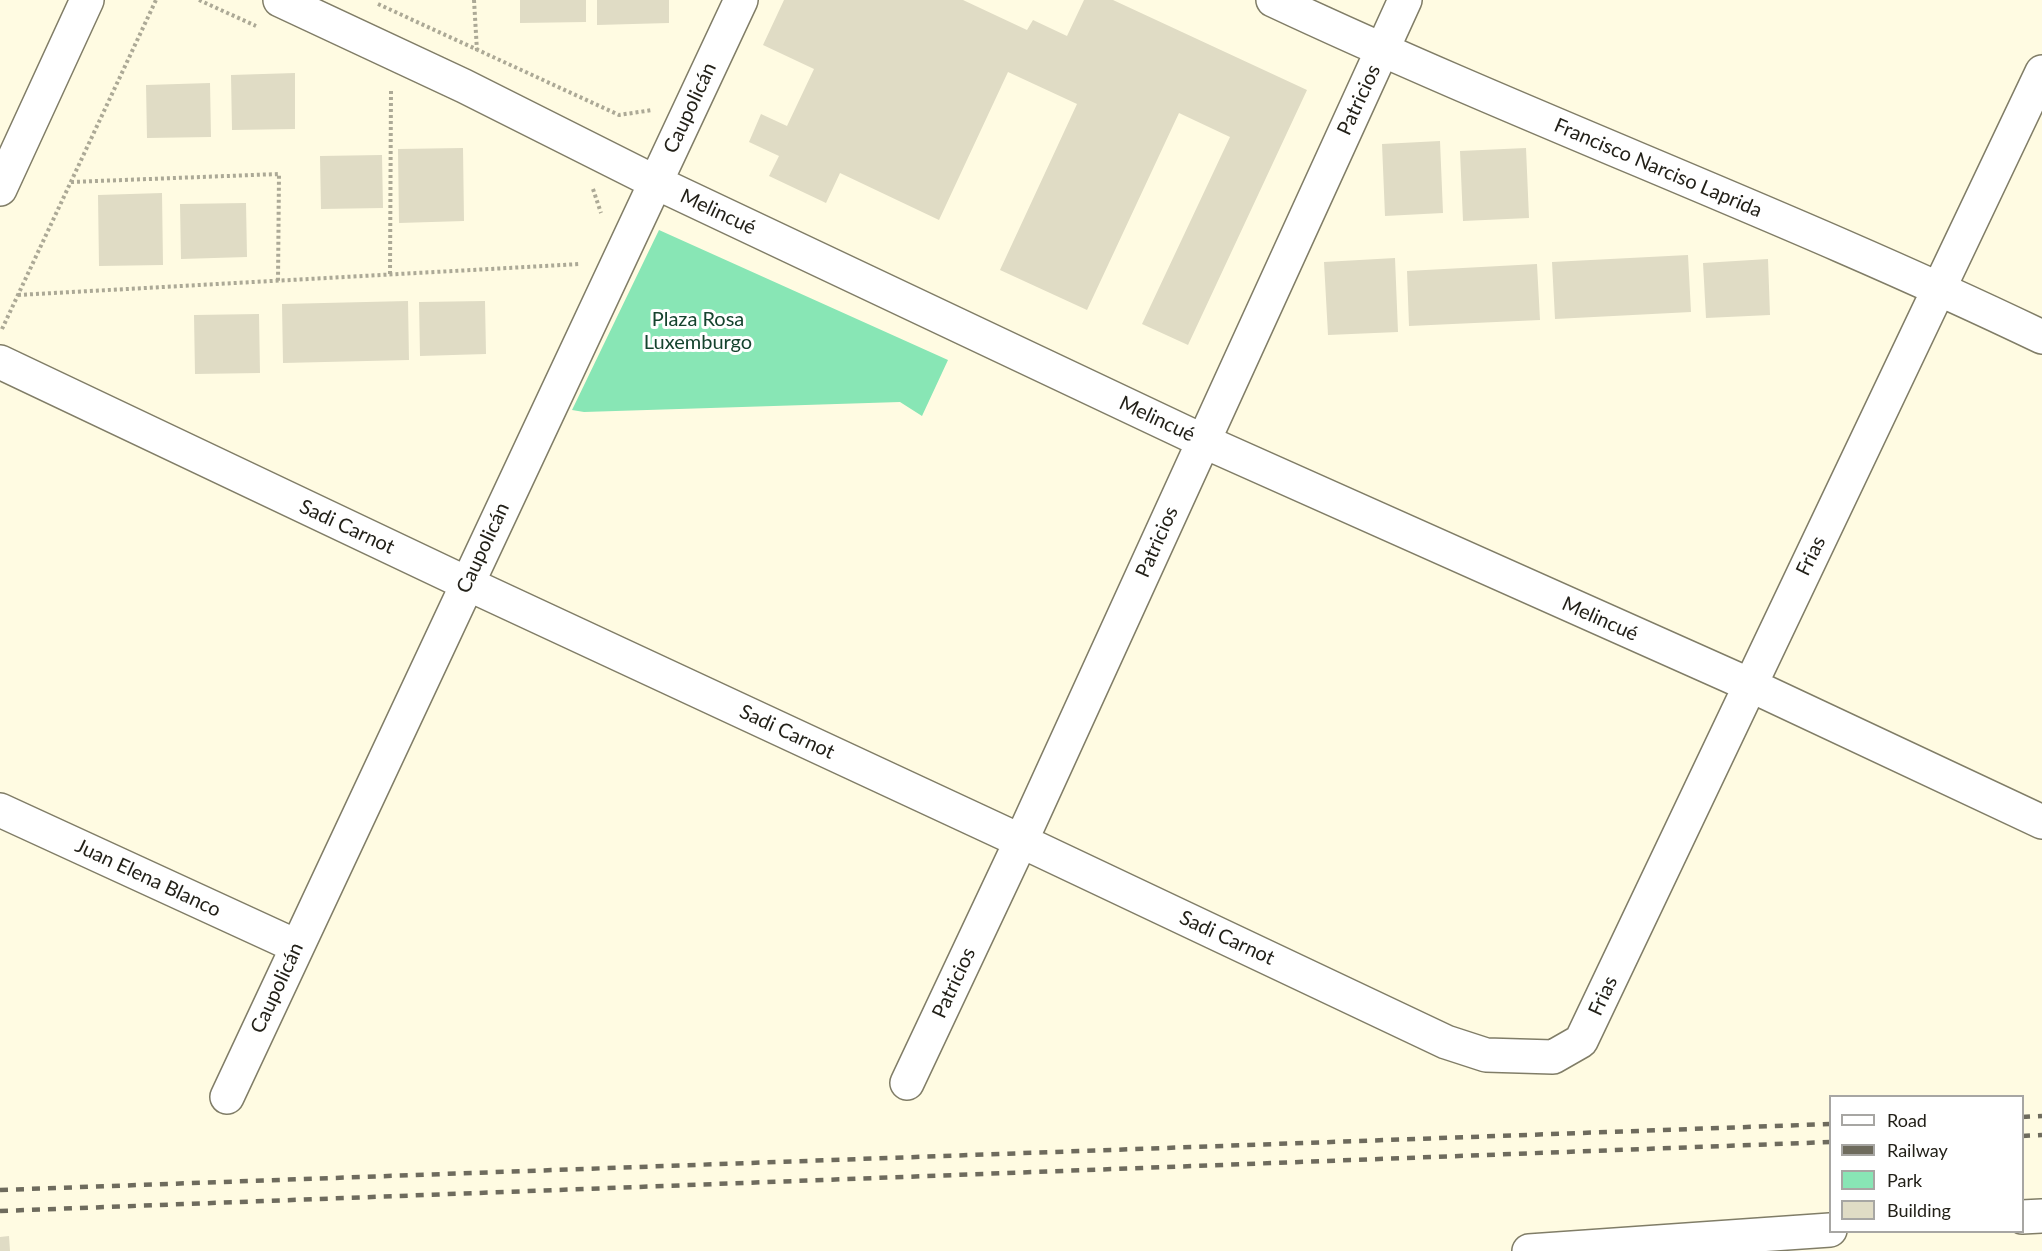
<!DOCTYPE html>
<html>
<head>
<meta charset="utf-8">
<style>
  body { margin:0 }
  #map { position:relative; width:2042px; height:1251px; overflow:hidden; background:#fffbe2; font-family:Lato,sans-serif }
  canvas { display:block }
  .legend { position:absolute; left:1829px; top:1095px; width:195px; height:138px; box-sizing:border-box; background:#fff; border:2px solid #a7a6a3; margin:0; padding:8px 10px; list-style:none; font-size:18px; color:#232119 }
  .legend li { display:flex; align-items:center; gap:12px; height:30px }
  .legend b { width:30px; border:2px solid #a7a6a3 }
</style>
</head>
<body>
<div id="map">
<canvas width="2042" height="1251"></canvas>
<ul class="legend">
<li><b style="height:8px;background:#fff"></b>Road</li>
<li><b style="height:8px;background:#6e6b5d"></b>Railway</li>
<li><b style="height:16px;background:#88e6b5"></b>Park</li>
<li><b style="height:16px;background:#e0dcc5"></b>Building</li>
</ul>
</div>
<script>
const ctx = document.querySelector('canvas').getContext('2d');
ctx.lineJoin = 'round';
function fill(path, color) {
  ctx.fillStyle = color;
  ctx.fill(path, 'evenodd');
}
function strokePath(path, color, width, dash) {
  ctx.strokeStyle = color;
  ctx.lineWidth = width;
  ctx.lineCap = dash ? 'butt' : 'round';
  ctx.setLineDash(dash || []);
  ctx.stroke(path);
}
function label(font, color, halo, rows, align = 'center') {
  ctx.font = font + ' Lato,sans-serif';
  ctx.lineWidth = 6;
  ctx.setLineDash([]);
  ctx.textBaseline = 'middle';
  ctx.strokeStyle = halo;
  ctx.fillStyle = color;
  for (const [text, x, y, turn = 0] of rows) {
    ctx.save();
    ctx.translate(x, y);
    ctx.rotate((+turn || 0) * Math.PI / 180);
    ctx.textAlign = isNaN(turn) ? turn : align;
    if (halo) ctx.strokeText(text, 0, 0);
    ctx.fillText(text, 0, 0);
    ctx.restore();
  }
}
fill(new Path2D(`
  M 659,230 L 948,360 L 922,416 L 900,402 L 584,412 L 572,410 Z`), '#88e6b5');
fill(new Path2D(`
  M 520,0 L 586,0 L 586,22 L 520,23 Z
  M 597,0 L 669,0 L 669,23 L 597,25 Z
  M 784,0 L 963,0 L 1027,30 L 1033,20 L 1067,36 L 1084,0 L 1113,0 L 1307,90 L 1188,345 L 1142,324 L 1230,137 L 1179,113 L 1087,310 L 1000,270 L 1077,104 L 1008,72 L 939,220 L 840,173 L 826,203 L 769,176 L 779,156 L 749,142 L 761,114 L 787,126 L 814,69 L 763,45 Z
  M 295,73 L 295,129 L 232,130 L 231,75 Z
  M 210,83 L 211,137 L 147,138 L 146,85 Z
  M 1440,141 L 1443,213 L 1385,216 L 1382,144 Z
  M 463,148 L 464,221 L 399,223 L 398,149 Z
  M 1526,148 L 1529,218 L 1463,221 L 1460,151 Z
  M 382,155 L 383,208 L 321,209 L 320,156 Z
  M 162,193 L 163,265 L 99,266 L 98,195 Z
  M 246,203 L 247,257 L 181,259 L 180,204 Z
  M 1688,255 L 1691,312 L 1555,319 L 1552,262 Z
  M 1395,258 L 1398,332 L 1328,335 L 1324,262 Z
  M 1768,259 L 1770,315 L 1706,318 L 1703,263 Z
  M 1537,264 L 1540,320 L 1409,326 L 1407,271 Z
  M 408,301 L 409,360 L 283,363 L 282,304 Z
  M 485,301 L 486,354 L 420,356 L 419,302 Z
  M 259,314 L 260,373 L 195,374 L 194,315 Z
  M 9,1236 L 10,1251 L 0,1251 L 0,1237 Z`), '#e0dcc5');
const minor = new Path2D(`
  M 280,0 L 464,86 L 655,182 L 1203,441 L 1750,685 L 2042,822
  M 1273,0 C 1527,119 1790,216 2042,337
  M 0,362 L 466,583 L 1021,841 L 1446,1042 L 1486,1055 L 1553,1057 L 1581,1041 L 2042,72
  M 0,810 L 296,946
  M 907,1083 L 1021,841 L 1405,0
  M 227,1097 L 741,0
  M 2022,1217 L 2042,1216
  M 1529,1251 L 1830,1230`);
const secondary = new Path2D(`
  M 0,189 L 87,0`);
strokePath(minor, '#807d67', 36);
strokePath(secondary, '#807d67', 36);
strokePath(new Path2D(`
  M 199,0 L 256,26
  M 474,0 L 477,51
  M 378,4 L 619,115 L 652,110
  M 71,182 L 279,174 L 278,281
  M 593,189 L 601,213
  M 390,274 L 391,89
  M 18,295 L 580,264
  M 2,329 L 156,0`), '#aca996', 4, [3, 3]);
strokePath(minor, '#fff', 33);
strokePath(secondary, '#fff', 33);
strokePath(new Path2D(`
  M 2022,1117 L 2042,1116
  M 2022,1136 L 2042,1135
  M 0,1190 L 1830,1124
  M 0,1211 L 1830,1142`), '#6e6b5d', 4.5, [8, 8]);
label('20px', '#232119', '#fff', [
  ["Patricios",1359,100,-65],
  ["Caupolicán",690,108,-65],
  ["Francisco Narciso Laprida",1658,168,23],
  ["Melincué",718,212,25],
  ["Melincué",1157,419,25],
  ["Sadi Carnot",347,527,25],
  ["Patricios",1157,542,-66],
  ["Caupolicán",483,548,-65],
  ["Frias",1811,556,-64],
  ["Melincué",1600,619,24],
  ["Sadi Carnot",787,732,25],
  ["Juan Elena Blanco",148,878,25],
  ["Sadi Carnot",1227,938,25],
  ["Patricios",954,983,-65],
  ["Caupolicán",277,988,-65],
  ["Frias",1603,996,-65]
]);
label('20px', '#15432e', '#fff', [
  ["Plaza Rosa",698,320],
  ["Luxemburgo",698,343]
]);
</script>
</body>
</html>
